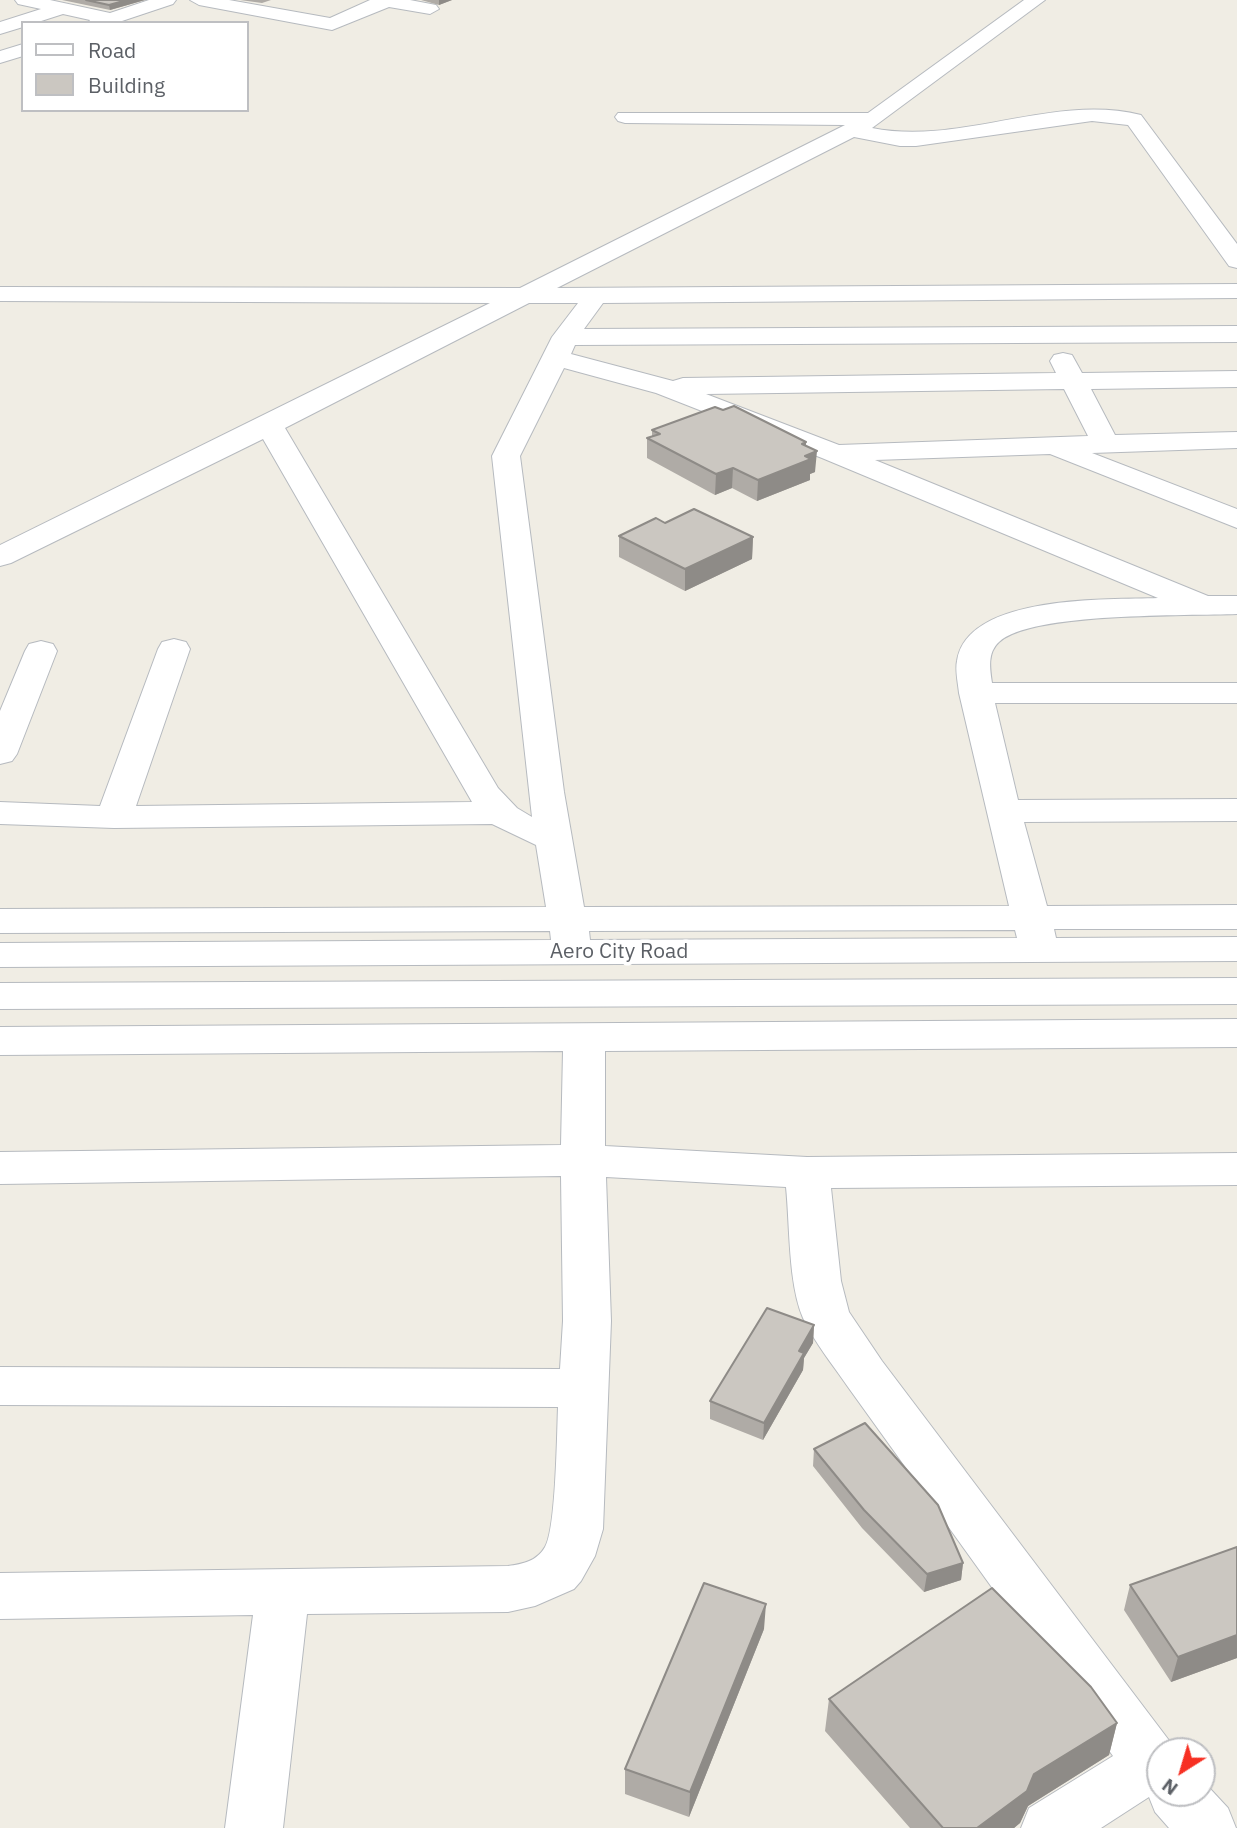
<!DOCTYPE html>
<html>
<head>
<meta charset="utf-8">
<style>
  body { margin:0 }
  #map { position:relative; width:1237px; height:1828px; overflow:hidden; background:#f0ede4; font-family:"IBM Plex Sans",sans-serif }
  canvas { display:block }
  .legend { position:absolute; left:21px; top:21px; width:228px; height:91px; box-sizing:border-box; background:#fff; border:2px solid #bebfc2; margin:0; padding:9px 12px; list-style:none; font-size:21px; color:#5c6066 }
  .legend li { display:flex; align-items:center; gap:14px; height:35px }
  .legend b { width:35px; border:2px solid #bebfc2 }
  .north { position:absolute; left:1146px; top:1737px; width:70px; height:70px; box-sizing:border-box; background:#fff; border:2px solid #bebfc2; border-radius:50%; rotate:217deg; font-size:19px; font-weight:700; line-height:28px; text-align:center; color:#5c6066 }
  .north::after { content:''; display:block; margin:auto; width:24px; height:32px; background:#f73023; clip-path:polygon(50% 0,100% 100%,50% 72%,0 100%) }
</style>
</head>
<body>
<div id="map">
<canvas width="1237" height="1828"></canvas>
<ul class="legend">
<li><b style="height:9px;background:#fff"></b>Road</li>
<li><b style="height:19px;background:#cbc7c1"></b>Building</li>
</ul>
<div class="north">N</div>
</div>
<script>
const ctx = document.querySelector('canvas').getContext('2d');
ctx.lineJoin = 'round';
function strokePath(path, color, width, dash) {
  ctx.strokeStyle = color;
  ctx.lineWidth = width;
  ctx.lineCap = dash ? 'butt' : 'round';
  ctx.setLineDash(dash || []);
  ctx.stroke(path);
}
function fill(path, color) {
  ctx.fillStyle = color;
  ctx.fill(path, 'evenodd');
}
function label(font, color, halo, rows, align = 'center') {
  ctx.font = font + ' "IBM Plex Sans",sans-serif';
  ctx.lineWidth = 7;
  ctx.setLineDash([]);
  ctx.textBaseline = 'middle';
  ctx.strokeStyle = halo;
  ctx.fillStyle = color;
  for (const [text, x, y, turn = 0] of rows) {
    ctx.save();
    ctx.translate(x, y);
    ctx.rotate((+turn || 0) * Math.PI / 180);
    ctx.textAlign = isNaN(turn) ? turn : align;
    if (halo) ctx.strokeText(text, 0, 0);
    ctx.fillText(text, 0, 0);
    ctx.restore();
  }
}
const minor = new Path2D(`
  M 15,0 L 50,0 L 110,13 L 149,0 L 176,0 L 173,4 L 116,23 L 88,23 L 90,20 L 63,14 L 35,23 L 23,23 L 23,27 L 0,34 L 0,22 L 41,9 L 18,4 Z
  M 190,0 L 229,0 L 330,18 L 370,0 L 410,0 L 436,5 L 439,9 L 430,14 L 389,7 L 332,30 L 199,5 Z
  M 1024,0 L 1045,0 L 872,128 C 961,146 1053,93 1141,115 L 1237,244 L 1237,268 L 1229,266 L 1128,125 L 1092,121 L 916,146 L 900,146 L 854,137 L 557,288 L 1237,284 L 1237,298 L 603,303 L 584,329 L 1237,326 L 1237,342 L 575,345 L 571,354 L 673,381 L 683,378 L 1056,373 L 1050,361 L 1054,355 L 1063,353 L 1072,355 L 1082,373 L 1237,371 L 1237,387 L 1091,389 L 1115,435 L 1237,432 L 1237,448 L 1092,453 L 1237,509 L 1237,528 L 1050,454 L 875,460 L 1208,596 L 1237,596 L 1237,614 C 1189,616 1030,612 999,642 C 987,653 990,669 992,683 L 1237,683 L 1237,703 L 995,703 L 1018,800 L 1237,799 L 1237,821 L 1024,822 L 1047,906 L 1237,905 L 1237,929 L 1054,929 L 1056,938 L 1237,937 L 1237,961 L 0,967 L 0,943 L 551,940 L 550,931 L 0,933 L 0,909 L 546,907 L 536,845 L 492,824 L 114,828 L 0,824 L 0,802 L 100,806 L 158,649 L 162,642 L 174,639 L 186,642 L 190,649 L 136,806 L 472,802 L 263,439 L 11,563 L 0,566 L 0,545 L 490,303 L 0,301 L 0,287 L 520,288 L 845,125 L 625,123 L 618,121 L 615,117 L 618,113 L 868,113 ZM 529,303 L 578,303 L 552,337 L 492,456 L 532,817 L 517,808 L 498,788 L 285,428 ZM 564,368 L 656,393 L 822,458 L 1158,598 C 1108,600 967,594 957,661 C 955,670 958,683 959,693 L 1009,906 L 584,907 L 564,792 L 520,456 ZM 1064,389 L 1088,436 L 839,445 L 706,394 ZM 1015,930 L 1017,938 L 590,940 L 589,931 Z
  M 23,44 L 23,56 L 0,63 L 0,51 Z
  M 41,641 L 53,644 L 57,651 L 17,754 L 12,761 L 0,764 L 0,711 L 25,651 L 29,644 Z
  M 1237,978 L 1237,1004 L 0,1009 L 0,983 Z
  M 1237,1019 L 1237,1047 L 605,1051 L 605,1146 L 807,1157 L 1237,1153 L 1237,1185 L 831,1188 L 841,1281 L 849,1312 L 882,1361 L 1177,1751 L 1160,1751 L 1160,1793 L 1202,1793 L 1202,1780 L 1228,1808 L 1236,1828 L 1169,1828 L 1155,1812 L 1149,1797 L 1101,1828 L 1021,1828 L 1029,1808 L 1113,1756 L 848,1387 C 833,1365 814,1342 803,1318 C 788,1283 790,1226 786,1187 L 606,1177 L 611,1321 L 603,1529 L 595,1556 L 581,1581 L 574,1589 L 535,1606 L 508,1612 L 307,1614 L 283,1828 L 225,1828 L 253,1615 L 0,1619 L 0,1573 L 508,1566 C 523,1564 537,1561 545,1547 C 556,1530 557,1433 558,1407 L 0,1405 L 0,1367 L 560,1369 L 563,1321 L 561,1176 L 0,1184 L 0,1152 L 561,1145 L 563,1051 L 0,1055 L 0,1027 Z`);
strokePath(minor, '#b6babf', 2);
fill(minor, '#fff');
fill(new Path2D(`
  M 62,0 L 145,0 L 110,10 Z
  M 240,0 L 271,0 L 262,3 Z
  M 421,0 L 452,0 L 439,5 Z
  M 723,410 L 806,442 L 806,446 L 815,472 L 810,474 L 810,480 L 757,501 L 732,488 L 715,495 L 647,458 L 647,438 L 652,436 L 652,430 Z
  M 665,523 L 753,537 L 752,559 L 685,591 L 619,557 L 619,536 Z
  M 814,1325 L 813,1343 L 804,1358 L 803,1370 L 763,1440 L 710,1419 L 710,1401 Z
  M 814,1449 L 963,1563 L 961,1580 L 924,1592 L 862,1528 L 813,1466 Z
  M 1237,1547 L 1237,1658 L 1171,1682 L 1124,1610 L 1130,1585 Z
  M 764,1629 L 689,1817 L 625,1794 L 625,1769 Z
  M 829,1699 L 1117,1723 L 1109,1755 L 1028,1806 L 1020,1823 L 1014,1828 L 910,1828 L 825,1731 Z`), '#afaba6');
fill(new Path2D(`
  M 127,0 L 145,0 L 110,10 L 109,5 Z
  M 439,0 L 452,0 L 439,5 Z
  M 806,442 L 805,456 L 817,451 L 815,472 L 810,474 L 810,480 L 757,501 L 758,480 L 802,444 Z
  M 733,468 L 732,488 L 715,495 L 716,474 Z
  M 753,537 L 752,559 L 685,591 L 685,569 Z
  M 814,1325 L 813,1343 L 804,1358 L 803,1370 L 763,1440 L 764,1423 L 799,1351 Z
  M 963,1563 L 961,1580 L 924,1592 L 927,1574 Z
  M 766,1604 L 764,1629 L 689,1817 L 690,1792 Z
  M 1237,1635 L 1237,1658 L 1171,1682 L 1178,1657 Z
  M 1117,1723 L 1109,1755 L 1028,1806 L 1020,1823 L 1014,1828 L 977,1828 L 1034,1774 Z`), '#8e8b87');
const building = new Path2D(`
  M 86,0 L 127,0 L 109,5 Z
  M 734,406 L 806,442 L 802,444 L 817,451 L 805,456 L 811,459 L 758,480 L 733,468 L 716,474 L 647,438 L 660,434 L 652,430 L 715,407 L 723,410 Z
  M 694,509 L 753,537 L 685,569 L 619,536 L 656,518 L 665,523 Z
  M 767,1308 L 814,1325 L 799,1351 L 804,1353 L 764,1423 L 710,1401 Z
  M 865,1423 L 938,1505 L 963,1563 L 927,1574 L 864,1510 L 814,1449 Z
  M 1237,1547 L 1237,1635 L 1178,1657 L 1130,1585 Z
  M 704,1583 L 766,1604 L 690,1792 L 625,1769 Z
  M 992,1588 L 1091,1687 L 1117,1723 L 1034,1774 L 1027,1791 L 977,1828 L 943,1828 L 829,1699 Z`);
fill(building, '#cbc7c1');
strokePath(building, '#8e8b87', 2);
label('21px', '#5c6066', '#fff', [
  ["Aero City Road",619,952]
]);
</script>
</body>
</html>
